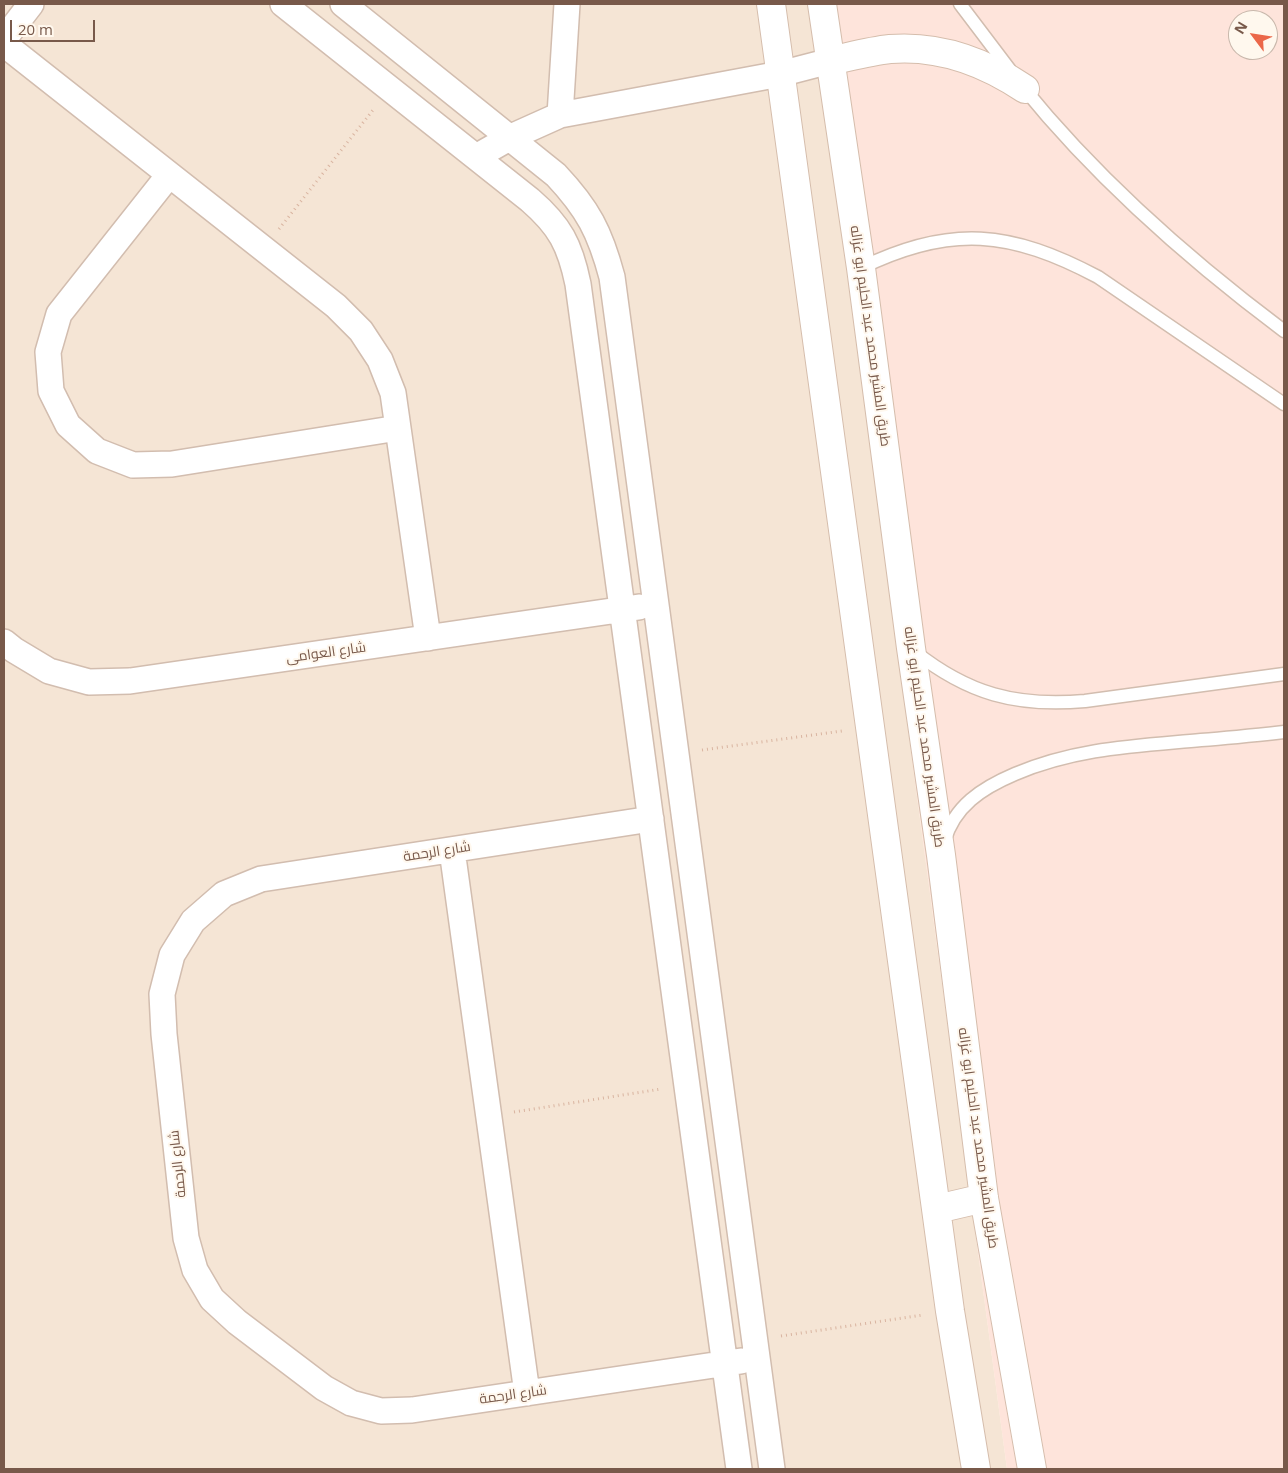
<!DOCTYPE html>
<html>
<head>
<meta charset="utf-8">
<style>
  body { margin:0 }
  #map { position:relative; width:1288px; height:1473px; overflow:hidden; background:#fdf4e7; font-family:"Open Sans",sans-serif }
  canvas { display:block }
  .frame { position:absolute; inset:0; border:5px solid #78594a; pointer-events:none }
  .north { position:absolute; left:1228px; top:10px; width:50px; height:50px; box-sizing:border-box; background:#fff8ee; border:1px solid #c9b8ac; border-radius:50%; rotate:301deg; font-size:14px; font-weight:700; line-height:20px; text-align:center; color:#78594a }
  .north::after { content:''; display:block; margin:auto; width:18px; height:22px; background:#eb6749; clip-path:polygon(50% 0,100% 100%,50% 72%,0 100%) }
  .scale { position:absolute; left:10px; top:20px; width:85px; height:22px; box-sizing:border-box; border:2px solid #78594a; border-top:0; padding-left:6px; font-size:15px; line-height:18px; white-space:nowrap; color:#78594a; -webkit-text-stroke:4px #fff8ee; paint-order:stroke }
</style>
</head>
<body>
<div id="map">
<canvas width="1288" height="1473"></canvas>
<div class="frame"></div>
<div class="north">N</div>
<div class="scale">20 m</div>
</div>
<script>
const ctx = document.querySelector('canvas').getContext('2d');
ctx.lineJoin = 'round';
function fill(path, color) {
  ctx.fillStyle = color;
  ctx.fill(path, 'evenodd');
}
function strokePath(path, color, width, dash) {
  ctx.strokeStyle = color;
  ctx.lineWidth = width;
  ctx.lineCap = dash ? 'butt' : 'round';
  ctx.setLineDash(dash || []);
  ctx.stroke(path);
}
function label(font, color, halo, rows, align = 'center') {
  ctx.font = font + ' "Open Sans",Cairo,sans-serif';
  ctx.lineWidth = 4;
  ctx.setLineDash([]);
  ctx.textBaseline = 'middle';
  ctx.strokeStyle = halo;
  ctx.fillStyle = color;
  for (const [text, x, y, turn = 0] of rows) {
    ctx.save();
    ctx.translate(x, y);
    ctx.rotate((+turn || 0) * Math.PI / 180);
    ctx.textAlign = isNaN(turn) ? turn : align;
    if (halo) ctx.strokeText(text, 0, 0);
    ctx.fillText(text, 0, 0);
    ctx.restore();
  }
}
fill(new Path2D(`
  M 4,4 L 811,4 L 1007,1469 L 4,1469 Z`), '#f5e5d5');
fill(new Path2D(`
  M 811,4 L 1284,4 L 1284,1469 L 1007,1469 ZM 1238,20 L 1268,20 L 1268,50 L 1238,50 Z`), '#fee4db');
const lane = new Path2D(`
  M 960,4 L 1010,70
  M 1022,86 C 1098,180 1188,259 1284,331
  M 861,268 C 951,224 1011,231 1098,277 L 1284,404
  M 914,651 C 968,694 1016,707 1085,701 L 1284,674
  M 944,842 C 954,806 982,788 1015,774 C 1076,748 1136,746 1201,740 C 1229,738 1257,735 1284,732`);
const street = new Path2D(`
  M 283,4 L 530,200 C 560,226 570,245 578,284 L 739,1469
  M 343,4 L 556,175 C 588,209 600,232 612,277 L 772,1469
  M 4,39 L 31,4
  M 4,44 L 336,306 L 361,331 L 380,360 L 393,393 L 428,638
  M 560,115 L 567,4
  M 476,157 L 511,137 L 560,115 L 780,74 L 830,61
  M 169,175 L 59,314 L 48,352 L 51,391 L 68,425 L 97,451 L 133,465 L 172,464 L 398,428
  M 4,642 L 14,650 L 49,671 L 89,682 L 130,681 L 639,607
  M 651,819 L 261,879 L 224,894 L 193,921 L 172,955 L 162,994 L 164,1034 L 186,1238 L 195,1270 L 212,1299 L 237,1322 L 324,1388 L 351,1403 L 381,1411 L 412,1410 L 741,1361
  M 452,850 L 527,1393`);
const secondary = new Path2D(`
  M 771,4 L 950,1311 L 976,1469
  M 822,4 L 861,268 L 911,648 L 941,855 L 984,1198 L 1032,1469
  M 830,61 C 849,57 870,51 890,49 C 940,45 985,62 1025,89
  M 937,1209 L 984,1198`);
strokePath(lane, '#d2bdaf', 15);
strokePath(street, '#d2bdaf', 28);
strokePath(secondary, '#d5bdac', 30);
strokePath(new Path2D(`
  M 279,229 L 373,110
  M 702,750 L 842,731
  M 514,1112 L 661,1089
  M 781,1336 L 923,1315`), '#d9b4a0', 3, [1, 4]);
strokePath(lane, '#fff', 12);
strokePath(street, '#fff', 25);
strokePath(secondary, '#fff', 28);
label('14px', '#78594a', '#fff8ee', [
  ["طريق المشير محمد عبد الحليم ابو غزاله",870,336,82],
  ["شارع العوامى",326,653,-8],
  ["طريق المشير محمد عبد الحليم ابو غزاله",924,737,82],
  ["شارع الرحمة",437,852,-9],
  ["طريق المشير محمد عبد الحليم ابو غزاله",978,1138,82],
  ["شارع الرحمة",178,1164,-96],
  ["شارع الرحمة",513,1395,-8]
]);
</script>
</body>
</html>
